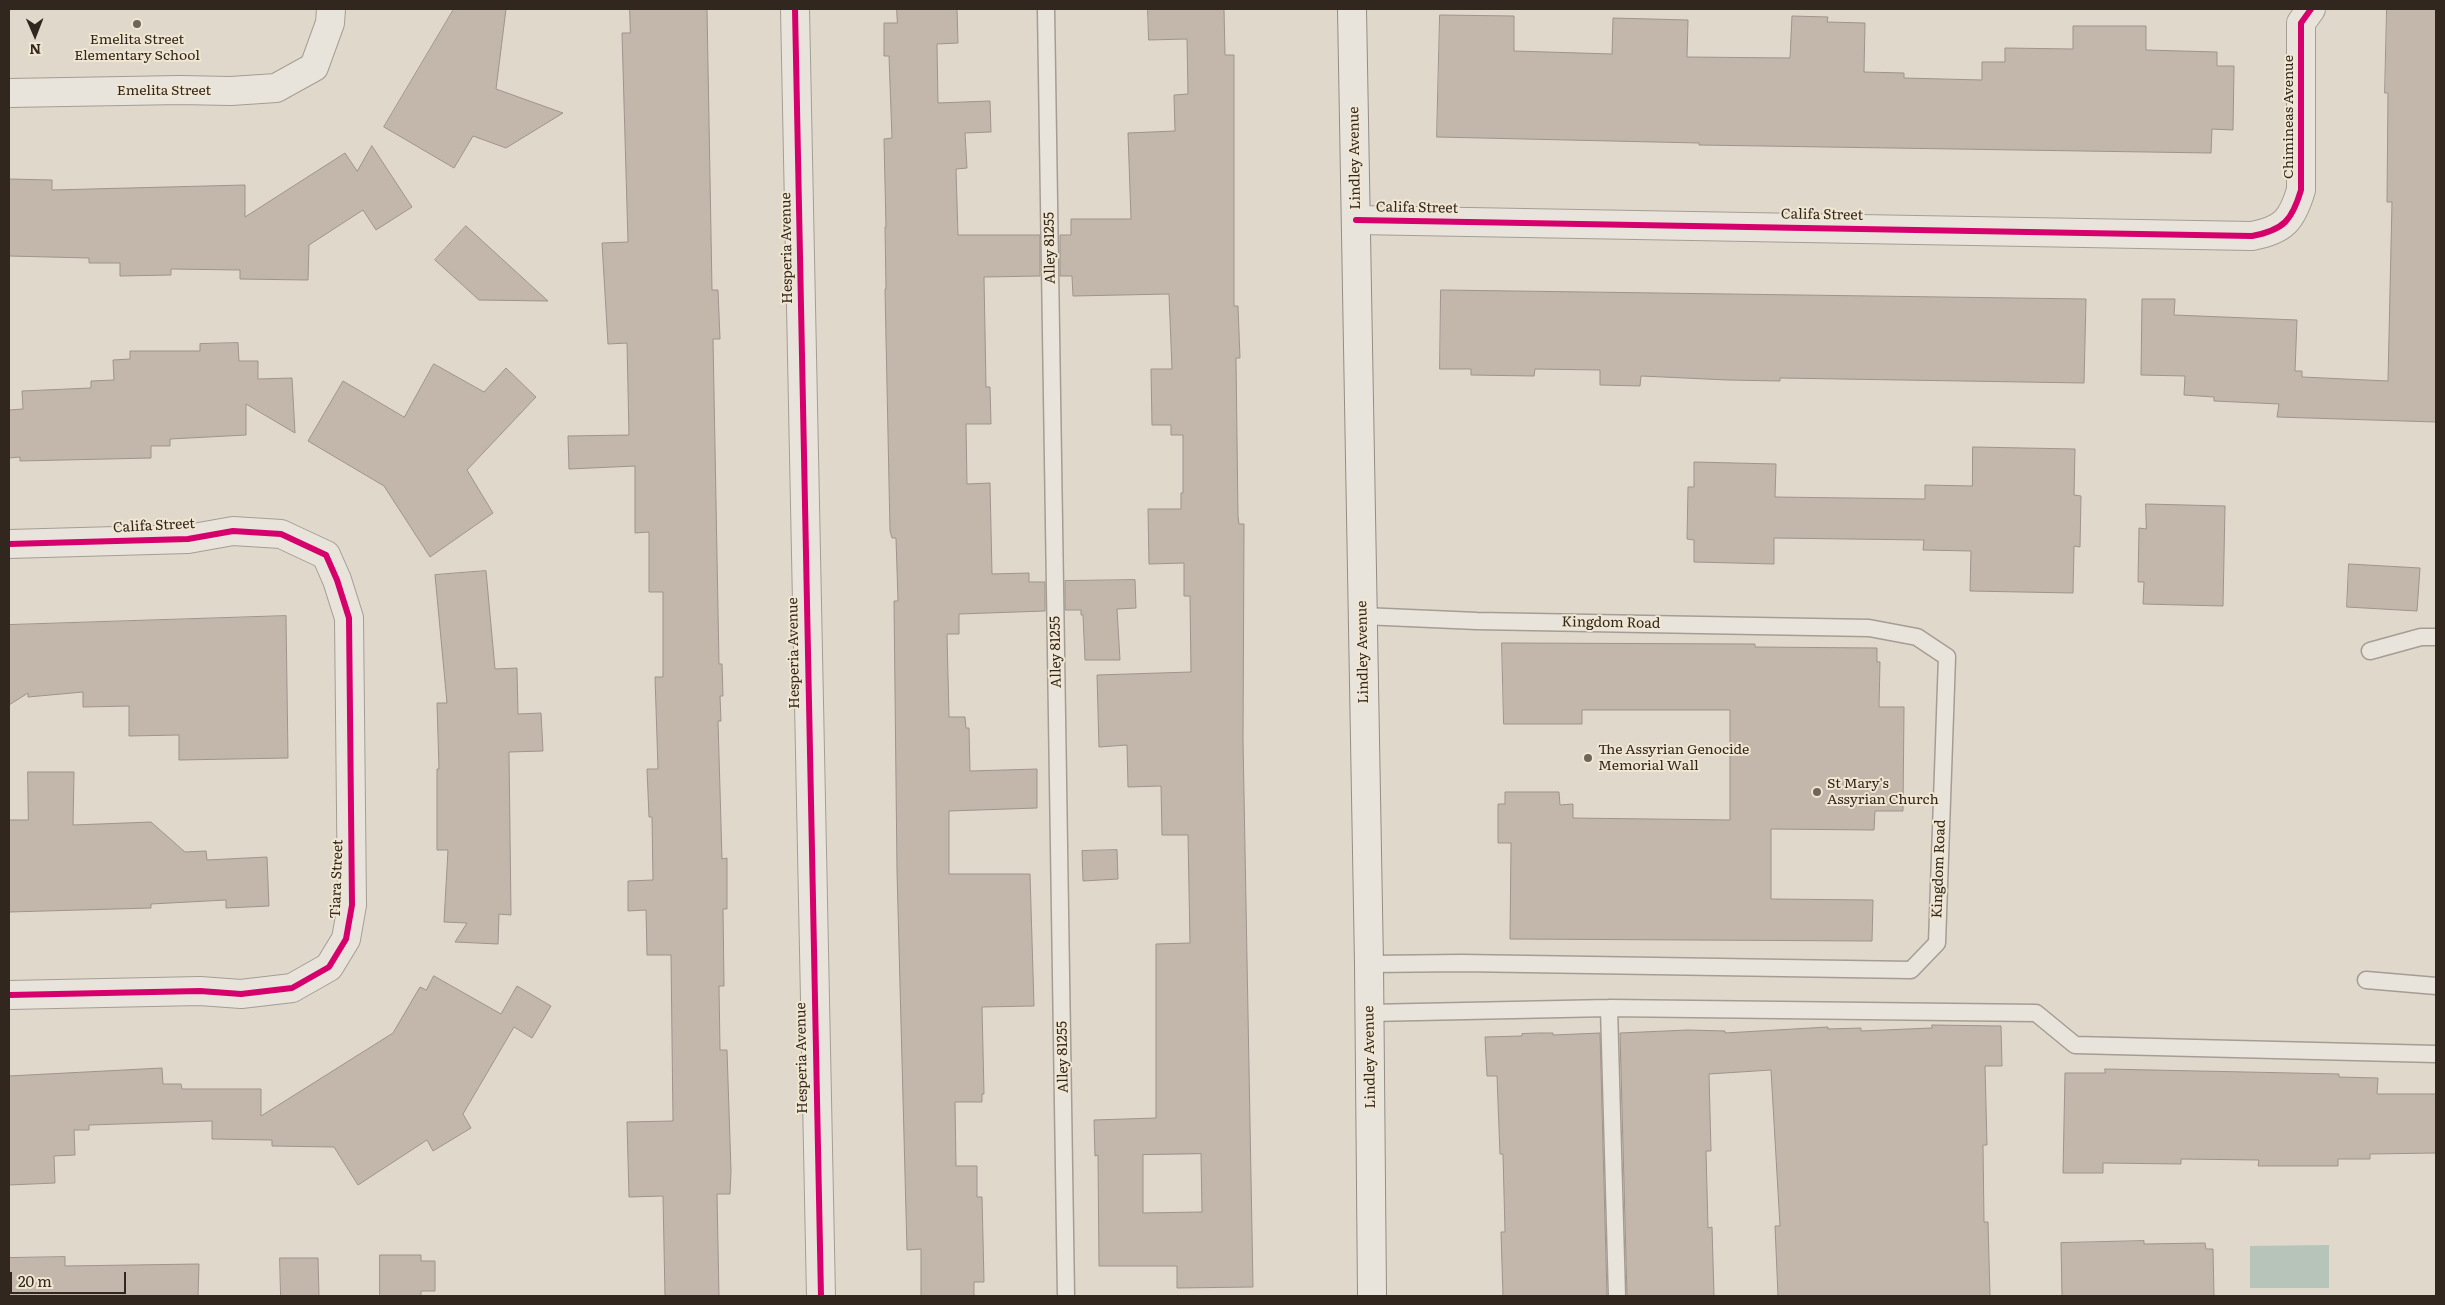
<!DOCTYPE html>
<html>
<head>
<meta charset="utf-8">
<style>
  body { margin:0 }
  #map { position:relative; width:2445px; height:1305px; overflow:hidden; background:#e0d8cb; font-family:Literata,serif }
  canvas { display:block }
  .frame { position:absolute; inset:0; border:10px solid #31271e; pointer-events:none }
  .north { position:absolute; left:10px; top:10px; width:50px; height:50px; -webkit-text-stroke:4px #f0e6d1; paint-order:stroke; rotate:179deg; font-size:14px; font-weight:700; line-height:20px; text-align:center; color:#31271e }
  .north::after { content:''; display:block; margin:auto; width:18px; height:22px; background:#31271e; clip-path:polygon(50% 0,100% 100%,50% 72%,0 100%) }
  .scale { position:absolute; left:10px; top:1272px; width:116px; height:22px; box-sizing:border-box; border:2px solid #31271e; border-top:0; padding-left:6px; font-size:15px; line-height:18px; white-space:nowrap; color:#31271e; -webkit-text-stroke:4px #f0e6d1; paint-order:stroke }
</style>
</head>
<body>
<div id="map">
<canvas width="2445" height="1305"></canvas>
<div class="frame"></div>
<div class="north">N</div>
<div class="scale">20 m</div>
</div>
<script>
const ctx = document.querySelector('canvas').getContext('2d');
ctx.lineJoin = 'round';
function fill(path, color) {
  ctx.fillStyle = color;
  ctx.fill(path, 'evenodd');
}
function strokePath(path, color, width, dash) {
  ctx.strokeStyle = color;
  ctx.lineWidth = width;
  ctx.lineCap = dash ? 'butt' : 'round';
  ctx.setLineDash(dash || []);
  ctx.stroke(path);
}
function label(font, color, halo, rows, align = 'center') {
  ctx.font = font + ' Literata,serif';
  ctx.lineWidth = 4;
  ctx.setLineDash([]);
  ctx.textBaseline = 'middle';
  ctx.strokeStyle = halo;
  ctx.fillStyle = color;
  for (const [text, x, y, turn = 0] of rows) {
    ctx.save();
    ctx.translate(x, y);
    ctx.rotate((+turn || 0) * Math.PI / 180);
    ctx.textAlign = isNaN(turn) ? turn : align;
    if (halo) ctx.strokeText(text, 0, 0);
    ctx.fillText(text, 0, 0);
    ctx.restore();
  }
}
fill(new Path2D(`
  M 2329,1245 L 2329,1288 L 2250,1288 L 2250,1246 Z`), '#b6c4ba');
const building = new Path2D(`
  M 454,9 L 506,9 L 496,89 L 563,113 L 506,148 L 473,136 L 454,168 L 384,127 Z
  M 630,9 L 707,9 L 712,290 L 718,290 L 720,339 L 713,339 L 719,664 L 722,664 L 723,696 L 720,696 L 721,721 L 718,721 L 722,859 L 727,858 L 727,909 L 723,909 L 724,986 L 719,986 L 720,1050 L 727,1050 L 731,1171 L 730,1194 L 717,1194 L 719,1296 L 665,1296 L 663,1196 L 629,1197 L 627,1122 L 673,1121 L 671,955 L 647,955 L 646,910 L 628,911 L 628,881 L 653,880 L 652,817 L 649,817 L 647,769 L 658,769 L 655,677 L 663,677 L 663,592 L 649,592 L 649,532 L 635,533 L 635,466 L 569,469 L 568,436 L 629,435 L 627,343 L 608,344 L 602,243 L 628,242 L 622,33 L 630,33 Z
  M 897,9 L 957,9 L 958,43 L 937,44 L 938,103 L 990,101 L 991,132 L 965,133 L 967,168 L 956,169 L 958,235 L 1040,235 L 1040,276 L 984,277 L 986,387 L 990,387 L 991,424 L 966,424 L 967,484 L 990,483 L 992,574 L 1029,573 L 1029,582 L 1045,582 L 1045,611 L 959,614 L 959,634 L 947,634 L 949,717 L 965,717 L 966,728 L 969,728 L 970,771 L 1037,769 L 1037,808 L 949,811 L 949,874 L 1030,874 L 1034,1006 L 982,1007 L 984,1094 L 982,1094 L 982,1102 L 955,1102 L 956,1166 L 977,1166 L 977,1197 L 982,1197 L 984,1282 L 974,1282 L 974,1296 L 921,1296 L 921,1249 L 907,1250 L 897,871 L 894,601 L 898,601 L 896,538 L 892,538 L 890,531 L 885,289 L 886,289 L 885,227 L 886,227 L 884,139 L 892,138 L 889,56 L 884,56 L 884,23 L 897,23 Z
  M 1148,9 L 1224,9 L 1225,55 L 1234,55 L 1234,306 L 1238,306 L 1240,358 L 1236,358 L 1238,516 L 1239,524 L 1244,524 L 1243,740 L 1253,1287 L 1177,1288 L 1177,1266 L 1099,1266 L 1098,1155 L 1095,1156 L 1094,1120 L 1156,1118 L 1156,944 L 1190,943 L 1188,835 L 1162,835 L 1161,786 L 1128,787 L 1127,745 L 1099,747 L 1097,675 L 1191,672 L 1190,596 L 1184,596 L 1184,563 L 1149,564 L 1148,509 L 1181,509 L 1181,493 L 1183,493 L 1183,435 L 1171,435 L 1171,425 L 1152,425 L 1151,369 L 1172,369 L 1169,294 L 1073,296 L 1072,276 L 1060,276 L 1060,235 L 1071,235 L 1071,219 L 1131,219 L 1128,133 L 1175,131 L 1174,95 L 1188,94 L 1187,39 L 1149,40 ZM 1201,1154 L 1202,1212 L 1143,1213 L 1143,1155 Z
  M 2387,9 L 2436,9 L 2436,422 L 2277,417 L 2279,404 L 2214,401 L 2214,397 L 2184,395 L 2185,376 L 2141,375 L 2142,299 L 2175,299 L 2174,315 L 2297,320 L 2295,371 L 2302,371 L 2302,377 L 2388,381 L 2392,202 L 2387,202 L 2388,93 L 2385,93 Z
  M 1440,15 L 1514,16 L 1514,51 L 1612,54 L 1613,18 L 1688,20 L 1687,57 L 1790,58 L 1792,16 L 1828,17 L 1827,22 L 1865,23 L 1864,72 L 1904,73 L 1904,78 L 1982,80 L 1982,62 L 2005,62 L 2005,48 L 2073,49 L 2073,26 L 2146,26 L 2146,50 L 2217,52 L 2217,66 L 2234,66 L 2233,130 L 2212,129 L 2211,153 L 1699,145 L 1699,143 L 1437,137 Z
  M 372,146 L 412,207 L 376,230 L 363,210 L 309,245 L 308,280 L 240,279 L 240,270 L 171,269 L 171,275 L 120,276 L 120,263 L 89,263 L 89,258 L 9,256 L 9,179 L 52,180 L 52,190 L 245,185 L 245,217 L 345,153 L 357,171 Z
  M 466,226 L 548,301 L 479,300 L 435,260 Z
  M 1441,290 L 2086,299 L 2084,383 L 1780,378 L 1780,381 L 1728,380 L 1641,376 L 1640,386 L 1600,385 L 1600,370 L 1535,369 L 1534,376 L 1471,375 L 1471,369 L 1440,369 Z
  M 238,343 L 239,361 L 258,361 L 258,379 L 292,378 L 295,433 L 246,404 L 246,435 L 170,439 L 170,446 L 151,446 L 151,458 L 20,461 L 20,457 L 9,458 L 9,410 L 23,409 L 22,391 L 91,388 L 91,381 L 114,380 L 113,360 L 130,359 L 130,351 L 200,351 L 200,344 Z
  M 434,364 L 484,392 L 506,368 L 536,397 L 467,470 L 493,513 L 430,557 L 384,486 L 308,441 L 343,381 L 404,417 Z
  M 1973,447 L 2075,449 L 2074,495 L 2081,496 L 2080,547 L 2074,546 L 2073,593 L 1970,591 L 1971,551 L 1923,550 L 1924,540 L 1774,538 L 1774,564 L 1694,562 L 1694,540 L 1687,539 L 1688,487 L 1694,487 L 1694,462 L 1776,464 L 1775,497 L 1925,499 L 1925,485 L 1972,486 Z
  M 2146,504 L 2225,506 L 2223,606 L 2143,604 L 2144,582 L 2138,582 L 2139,528 L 2146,529 Z
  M 2349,564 L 2420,568 L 2417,611 L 2347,607 Z
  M 486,571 L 495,669 L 517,668 L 518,714 L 541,713 L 543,751 L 509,752 L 511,915 L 499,914 L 498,944 L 455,942 L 467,923 L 444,922 L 448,850 L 437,850 L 437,769 L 439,769 L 437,703 L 447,703 L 435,575 Z
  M 1135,580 L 1136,608 L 1117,609 L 1120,660 L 1085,660 L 1083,615 L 1081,615 L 1081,610 L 1065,610 L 1065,581 Z
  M 286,616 L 288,758 L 179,760 L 179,735 L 129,736 L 129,706 L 83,707 L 83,692 L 28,697 L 28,693 L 9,705 L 9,625 Z
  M 1502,643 L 1755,644 L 1755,647 L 1877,648 L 1877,662 L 1880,662 L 1879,707 L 1904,707 L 1903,811 L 1875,811 L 1874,830 L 1771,829 L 1771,899 L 1873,900 L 1872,941 L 1510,939 L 1511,843 L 1498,843 L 1498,804 L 1505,804 L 1505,792 L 1559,792 L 1560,805 L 1573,804 L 1573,818 L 1730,820 L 1730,710 L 1582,710 L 1582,724 L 1504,724 Z
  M 28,772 L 74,772 L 73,825 L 151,822 L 185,852 L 206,851 L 207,860 L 267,857 L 269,906 L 226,908 L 226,900 L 151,904 L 151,908 L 9,912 L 9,820 L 28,820 Z
  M 1117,850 L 1118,879 L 1083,881 L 1082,851 Z
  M 434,976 L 501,1014 L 517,986 L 551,1006 L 532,1038 L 514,1027 L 463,1114 L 471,1128 L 433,1151 L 427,1140 L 358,1185 L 334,1147 L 272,1146 L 272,1140 L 212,1139 L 212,1121 L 89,1125 L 89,1130 L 74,1130 L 75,1155 L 54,1156 L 55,1183 L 9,1185 L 9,1076 L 162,1068 L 163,1084 L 181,1084 L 182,1089 L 261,1089 L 261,1116 L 393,1033 L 420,987 L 426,990 Z
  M 1932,1025 L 2001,1026 L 2002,1066 L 1985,1066 L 1987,1145 L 1983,1145 L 1984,1222 L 1988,1222 L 1990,1296 L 1778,1296 L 1775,1226 L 1780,1226 L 1771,1070 L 1709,1074 L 1711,1151 L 1706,1151 L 1708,1228 L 1712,1227 L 1714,1296 L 1627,1296 L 1620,1033 L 1688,1030 L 1725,1031 L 1725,1033 L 1828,1027 L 1828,1029 L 1861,1028 L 1861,1031 L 1932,1028 Z
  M 1537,1033 L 1553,1033 L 1553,1035 L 1600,1033 L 1607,1296 L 1503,1296 L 1501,1232 L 1505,1232 L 1503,1154 L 1500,1154 L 1497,1076 L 1487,1076 L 1485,1037 L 1522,1036 L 1522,1034 Z
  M 2105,1069 L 2339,1074 L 2339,1077 L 2378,1078 L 2377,1094 L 2436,1094 L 2436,1153 L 2370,1154 L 2370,1159 L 2338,1159 L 2338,1166 L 2258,1166 L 2259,1160 L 2181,1159 L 2181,1164 L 2103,1163 L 2103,1173 L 2063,1173 L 2065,1073 L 2105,1073 Z
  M 2144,1241 L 2144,1244 L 2205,1243 L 2206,1249 L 2213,1249 L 2214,1296 L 2062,1296 L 2061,1243 Z
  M 380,1255 L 421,1255 L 421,1261 L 435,1261 L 435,1291 L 421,1291 L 421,1296 L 380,1296 Z
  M 65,1257 L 65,1266 L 199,1264 L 198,1296 L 9,1296 L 9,1258 Z
  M 280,1258 L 318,1258 L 319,1296 L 281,1296 Z`);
fill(building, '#c3b7ac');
strokePath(building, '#9f948b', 1);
const lane = new Path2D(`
  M 1046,9 L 1066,1296
  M 1363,616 L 1477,621 L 1869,628 L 1917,637 L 1947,657 L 1937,943 L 1911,970 L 1462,963 L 1369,964
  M 2370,651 L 2421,637 L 2436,637
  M 2366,980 L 2436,986
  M 1609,1008 L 1617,1296
  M 1369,1013 L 1609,1008 L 2036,1013 L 2075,1045 L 2436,1054`);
const street = new Path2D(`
  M 795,9 L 821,1296
  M 9,93 L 180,90 L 231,91 L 276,88 L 314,67 L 330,23 L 331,9
  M 1356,220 L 2252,236 C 2284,230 2292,220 2301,190 L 2301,23 L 2311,9
  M 9,544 L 188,539 L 233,531 L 281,534 L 326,555 L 337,580 L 349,618 L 352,905 L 346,939 L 329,967 L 292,988 L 241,994 L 200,991 L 9,995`);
const secondary = new Path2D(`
  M 1352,9 L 1369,964 L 1372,1296`);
strokePath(lane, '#a59d94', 19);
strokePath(street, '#a59d94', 30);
strokePath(secondary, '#948d84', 30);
strokePath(lane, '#e8e4dc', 16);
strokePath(street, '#e8e4dc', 28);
strokePath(secondary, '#e8e4dc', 28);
strokePath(new Path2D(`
  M 795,9 L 821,1296
  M 1356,220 L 2252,236 C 2284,230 2292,220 2301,190 L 2301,23 L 2311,9
  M 9,544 L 188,539 L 233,531 L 281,534 L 326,555 L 337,580 L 349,618 L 352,905 L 346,939 L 329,967 L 292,988 L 241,994 L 200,991 L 9,995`), '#d6006c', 6);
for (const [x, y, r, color] of [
  [137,24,5,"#6e655b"],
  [1588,758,5,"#6e655b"],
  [1817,792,5,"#6e655b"]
]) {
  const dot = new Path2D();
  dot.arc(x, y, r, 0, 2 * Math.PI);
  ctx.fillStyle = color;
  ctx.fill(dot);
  strokePath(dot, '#f0e6d1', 2);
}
label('14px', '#31271e', '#f0e6d1', [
  ["Emelita Street",137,40,"center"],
  ["Elementary School",137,56,"center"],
  ["The Assyrian Genocide",1598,750],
  ["Memorial Wall",1598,766],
  ["St Mary's",1827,784],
  ["Assyrian Church",1827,800]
], 'left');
label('14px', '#31271e', '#f0e6d1', [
  ["Emelita Street",164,91],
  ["Chimineas Avenue",2289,117,-90],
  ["Lindley Avenue",1355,158,-91],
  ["Califa Street",1417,208,1],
  ["Califa Street",1822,215,1],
  ["Hesperia Avenue",787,248,-91],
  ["Alley 81255",1050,248,-91],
  ["Califa Street",154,526,-3],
  ["Kingdom Road",1611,623,1],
  ["Alley 81255",1056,652,-91],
  ["Lindley Avenue",1363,652,-91],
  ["Hesperia Avenue",794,653,-91],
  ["Kingdom Road",1939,869,-88],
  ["Tiara Street",337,879,-88],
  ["Alley 81255",1063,1057,-91],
  ["Lindley Avenue",1370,1057,-91],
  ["Hesperia Avenue",802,1058,-91]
]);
</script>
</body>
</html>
